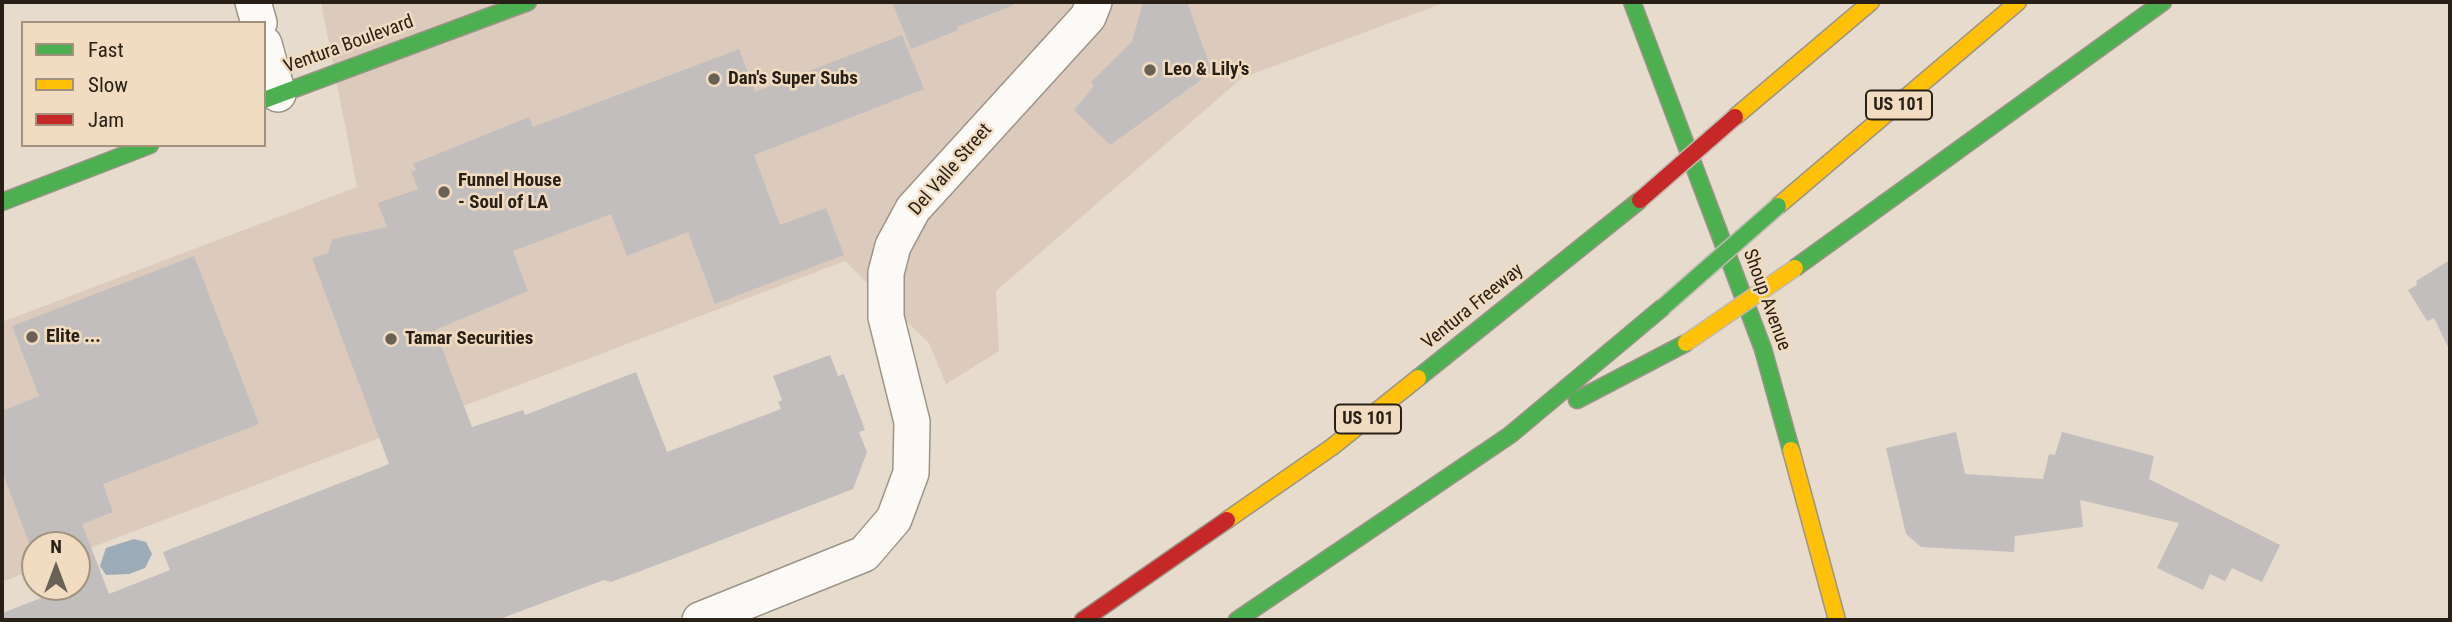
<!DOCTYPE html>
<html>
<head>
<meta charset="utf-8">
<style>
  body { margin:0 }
  #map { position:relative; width:2452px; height:622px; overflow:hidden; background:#e6dbcc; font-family:"Roboto Condensed",sans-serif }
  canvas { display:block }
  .frame { position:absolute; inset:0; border:4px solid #282016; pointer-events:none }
  .legend { position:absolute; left:21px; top:21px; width:245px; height:126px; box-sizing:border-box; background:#f1dcc1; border:2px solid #a1917d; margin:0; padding:9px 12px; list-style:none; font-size:21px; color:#282016 }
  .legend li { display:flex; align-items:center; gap:14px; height:35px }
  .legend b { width:35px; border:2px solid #a1917d }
  .north { position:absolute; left:21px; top:531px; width:70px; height:70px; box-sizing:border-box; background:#f1dcc1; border:2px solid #a1917d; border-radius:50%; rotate:0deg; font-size:19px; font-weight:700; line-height:28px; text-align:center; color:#282016 }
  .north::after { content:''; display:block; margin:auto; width:24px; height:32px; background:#6a6156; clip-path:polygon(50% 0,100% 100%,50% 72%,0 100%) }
</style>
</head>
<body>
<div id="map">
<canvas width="2452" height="622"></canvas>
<div class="frame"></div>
<ul class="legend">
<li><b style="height:9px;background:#4caf50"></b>Fast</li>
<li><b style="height:9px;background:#ffc107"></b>Slow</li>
<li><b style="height:9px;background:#c62828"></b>Jam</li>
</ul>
<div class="north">N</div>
</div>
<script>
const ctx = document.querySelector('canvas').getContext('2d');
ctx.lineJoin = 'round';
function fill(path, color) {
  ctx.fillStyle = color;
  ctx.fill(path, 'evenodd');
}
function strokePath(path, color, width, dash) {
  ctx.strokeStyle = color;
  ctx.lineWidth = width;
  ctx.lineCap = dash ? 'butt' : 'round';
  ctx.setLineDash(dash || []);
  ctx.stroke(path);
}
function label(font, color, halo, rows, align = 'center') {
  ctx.font = font + ' "Roboto Condensed",sans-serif';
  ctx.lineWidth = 5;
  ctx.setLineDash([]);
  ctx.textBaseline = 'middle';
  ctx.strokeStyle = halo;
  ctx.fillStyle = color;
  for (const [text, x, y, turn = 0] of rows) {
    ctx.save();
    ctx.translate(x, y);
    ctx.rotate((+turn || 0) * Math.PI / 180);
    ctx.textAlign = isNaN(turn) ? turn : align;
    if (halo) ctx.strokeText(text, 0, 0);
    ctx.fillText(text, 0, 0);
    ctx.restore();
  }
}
fill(new Path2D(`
  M 321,2 L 1446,2 L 1242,78 L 996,291 L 999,351 L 946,384 L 929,343 L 845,261 L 77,553 L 77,545 L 35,545 L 35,569 L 2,582 L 2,322 L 357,187 Z`), '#dccbbd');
fill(new Path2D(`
  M 134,539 L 146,542 L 152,554 L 145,568 L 129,574 L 106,575 L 100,566 L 106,548 Z`), '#9babb8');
fill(new Path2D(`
  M 892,2 L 1014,2 L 1014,5 L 957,27 L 958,30 L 911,49 Z
  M 1143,2 L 1187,2 L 1212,72 L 1110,145 L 1074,110 L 1094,86 L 1091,82 L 1132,42 Z
  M 902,35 L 924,89 L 754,155 L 780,225 L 826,208 L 844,255 L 715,304 L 688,232 L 627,256 L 611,214 L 513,251 L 528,291 L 435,330 L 472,427 L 523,410 L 525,415 L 636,372 L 667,452 L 781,409 L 778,402 L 782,400 L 773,376 L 830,355 L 838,376 L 844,374 L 865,430 L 859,432 L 867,452 L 853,489 L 670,560 L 611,582 L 604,580 L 497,620 L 2,620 L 2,613 L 49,595 L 46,587 L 77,587 L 77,545 L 35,545 L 35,559 L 2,471 L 2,411 L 39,396 L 12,326 L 194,256 L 259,424 L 103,484 L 113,512 L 82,524 L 109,594 L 170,570 L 163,552 L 389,464 L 312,258 L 328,253 L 333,239 L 387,227 L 378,203 L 418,189 L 411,172 L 416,170 L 413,164 L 529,117 L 533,127 L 739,49 L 755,92 Z
  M 2450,260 L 2450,351 L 2434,318 L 2427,321 L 2408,290 L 2417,285 L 2416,281 Z
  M 1956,432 L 1965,474 L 2043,479 L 2049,454 L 2055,455 L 2062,432 L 2154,456 L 2149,479 L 2280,545 L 2262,582 L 2232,568 L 2225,581 L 2210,574 L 2203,590 L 2157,568 L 2179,523 L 2080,500 L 2083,527 L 2015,536 L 2014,552 L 1921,547 L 1906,534 L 1886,448 Z`), '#c3bebe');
const street = new Path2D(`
  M 253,2 L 259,23
  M 264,44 L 278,94
  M 700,620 L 864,554 L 894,519 L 911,473 L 912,422 L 886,317 L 886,273 L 893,246 L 913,209 L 1088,17 L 1094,2`);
const fast = new Path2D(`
  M 1632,2 L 1763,349 L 1791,450
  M 264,100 L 528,2
  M 2,202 L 150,145
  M 1795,268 L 2163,2
  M 1418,378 L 1640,200
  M 1577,400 L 1686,343
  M 1237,620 L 1510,435 L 1663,307`);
const slow = new Path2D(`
  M 1735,117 L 1871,2
  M 1778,206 L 2018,2
  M 1791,450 L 1837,620
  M 1227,520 L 1332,447 L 1418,378`);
const jam = new Path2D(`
  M 1083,620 L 1227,520`);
strokePath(street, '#9c9488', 38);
strokePath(fast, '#9c9488', 19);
strokePath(slow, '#9c9488', 19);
strokePath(jam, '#9c9488', 19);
strokePath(street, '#fbfaf7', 35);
strokePath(fast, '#4caf50', 16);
strokePath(slow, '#ffc107', 16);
strokePath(jam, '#c62828', 16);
const fastBridge = new Path2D(`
  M 1663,307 L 1778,206`);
const slowBridge = new Path2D(`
  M 1686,343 L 1795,268`);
const jamBridge = new Path2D(`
  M 1640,200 L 1735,117`);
strokePath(fastBridge, '#bfb9b1', 19, []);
strokePath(slowBridge, '#bfb9b1', 19, []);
strokePath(jamBridge, '#bfb9b1', 19, []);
strokePath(fastBridge, '#4caf50', 16);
strokePath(slowBridge, '#ffc107', 16);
strokePath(jamBridge, '#c62828', 16);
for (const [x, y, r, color] of [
  [1150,70,7,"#6a6156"],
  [714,79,7,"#6a6156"],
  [444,192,7,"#6a6156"],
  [32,337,7,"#6a6156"],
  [391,339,7,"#6a6156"]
]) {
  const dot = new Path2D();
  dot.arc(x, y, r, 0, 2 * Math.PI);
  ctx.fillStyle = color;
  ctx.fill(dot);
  strokePath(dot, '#f1dcc1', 2.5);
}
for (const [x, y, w] of [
  [1899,105,66],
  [1368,419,66]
]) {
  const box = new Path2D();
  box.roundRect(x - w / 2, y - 14.5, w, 29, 5);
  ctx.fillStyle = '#f1dcc1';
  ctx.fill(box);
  strokePath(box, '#282016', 2);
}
label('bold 18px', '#282016', null, [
  ["US 101",1899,105],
  ["US 101",1368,419]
]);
label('19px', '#282016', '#f1dcc1', [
  ["Ventura Boulevard",349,45,-20],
  ["Del Valle Street",951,170,-49],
  ["Shoup Avenue",1766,300,70],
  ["Ventura Freeway",1473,307,-39]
]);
label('bold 19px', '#282016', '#f1dcc1', [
  ["Leo & Lily's",1164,70],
  ["Dan's Super Subs",728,79],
  ["Funnel House",458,181],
  ["- Soul of LA",458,203],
  ["Elite ...",46,337],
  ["Tamar Securities",405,339]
], 'left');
</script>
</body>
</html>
